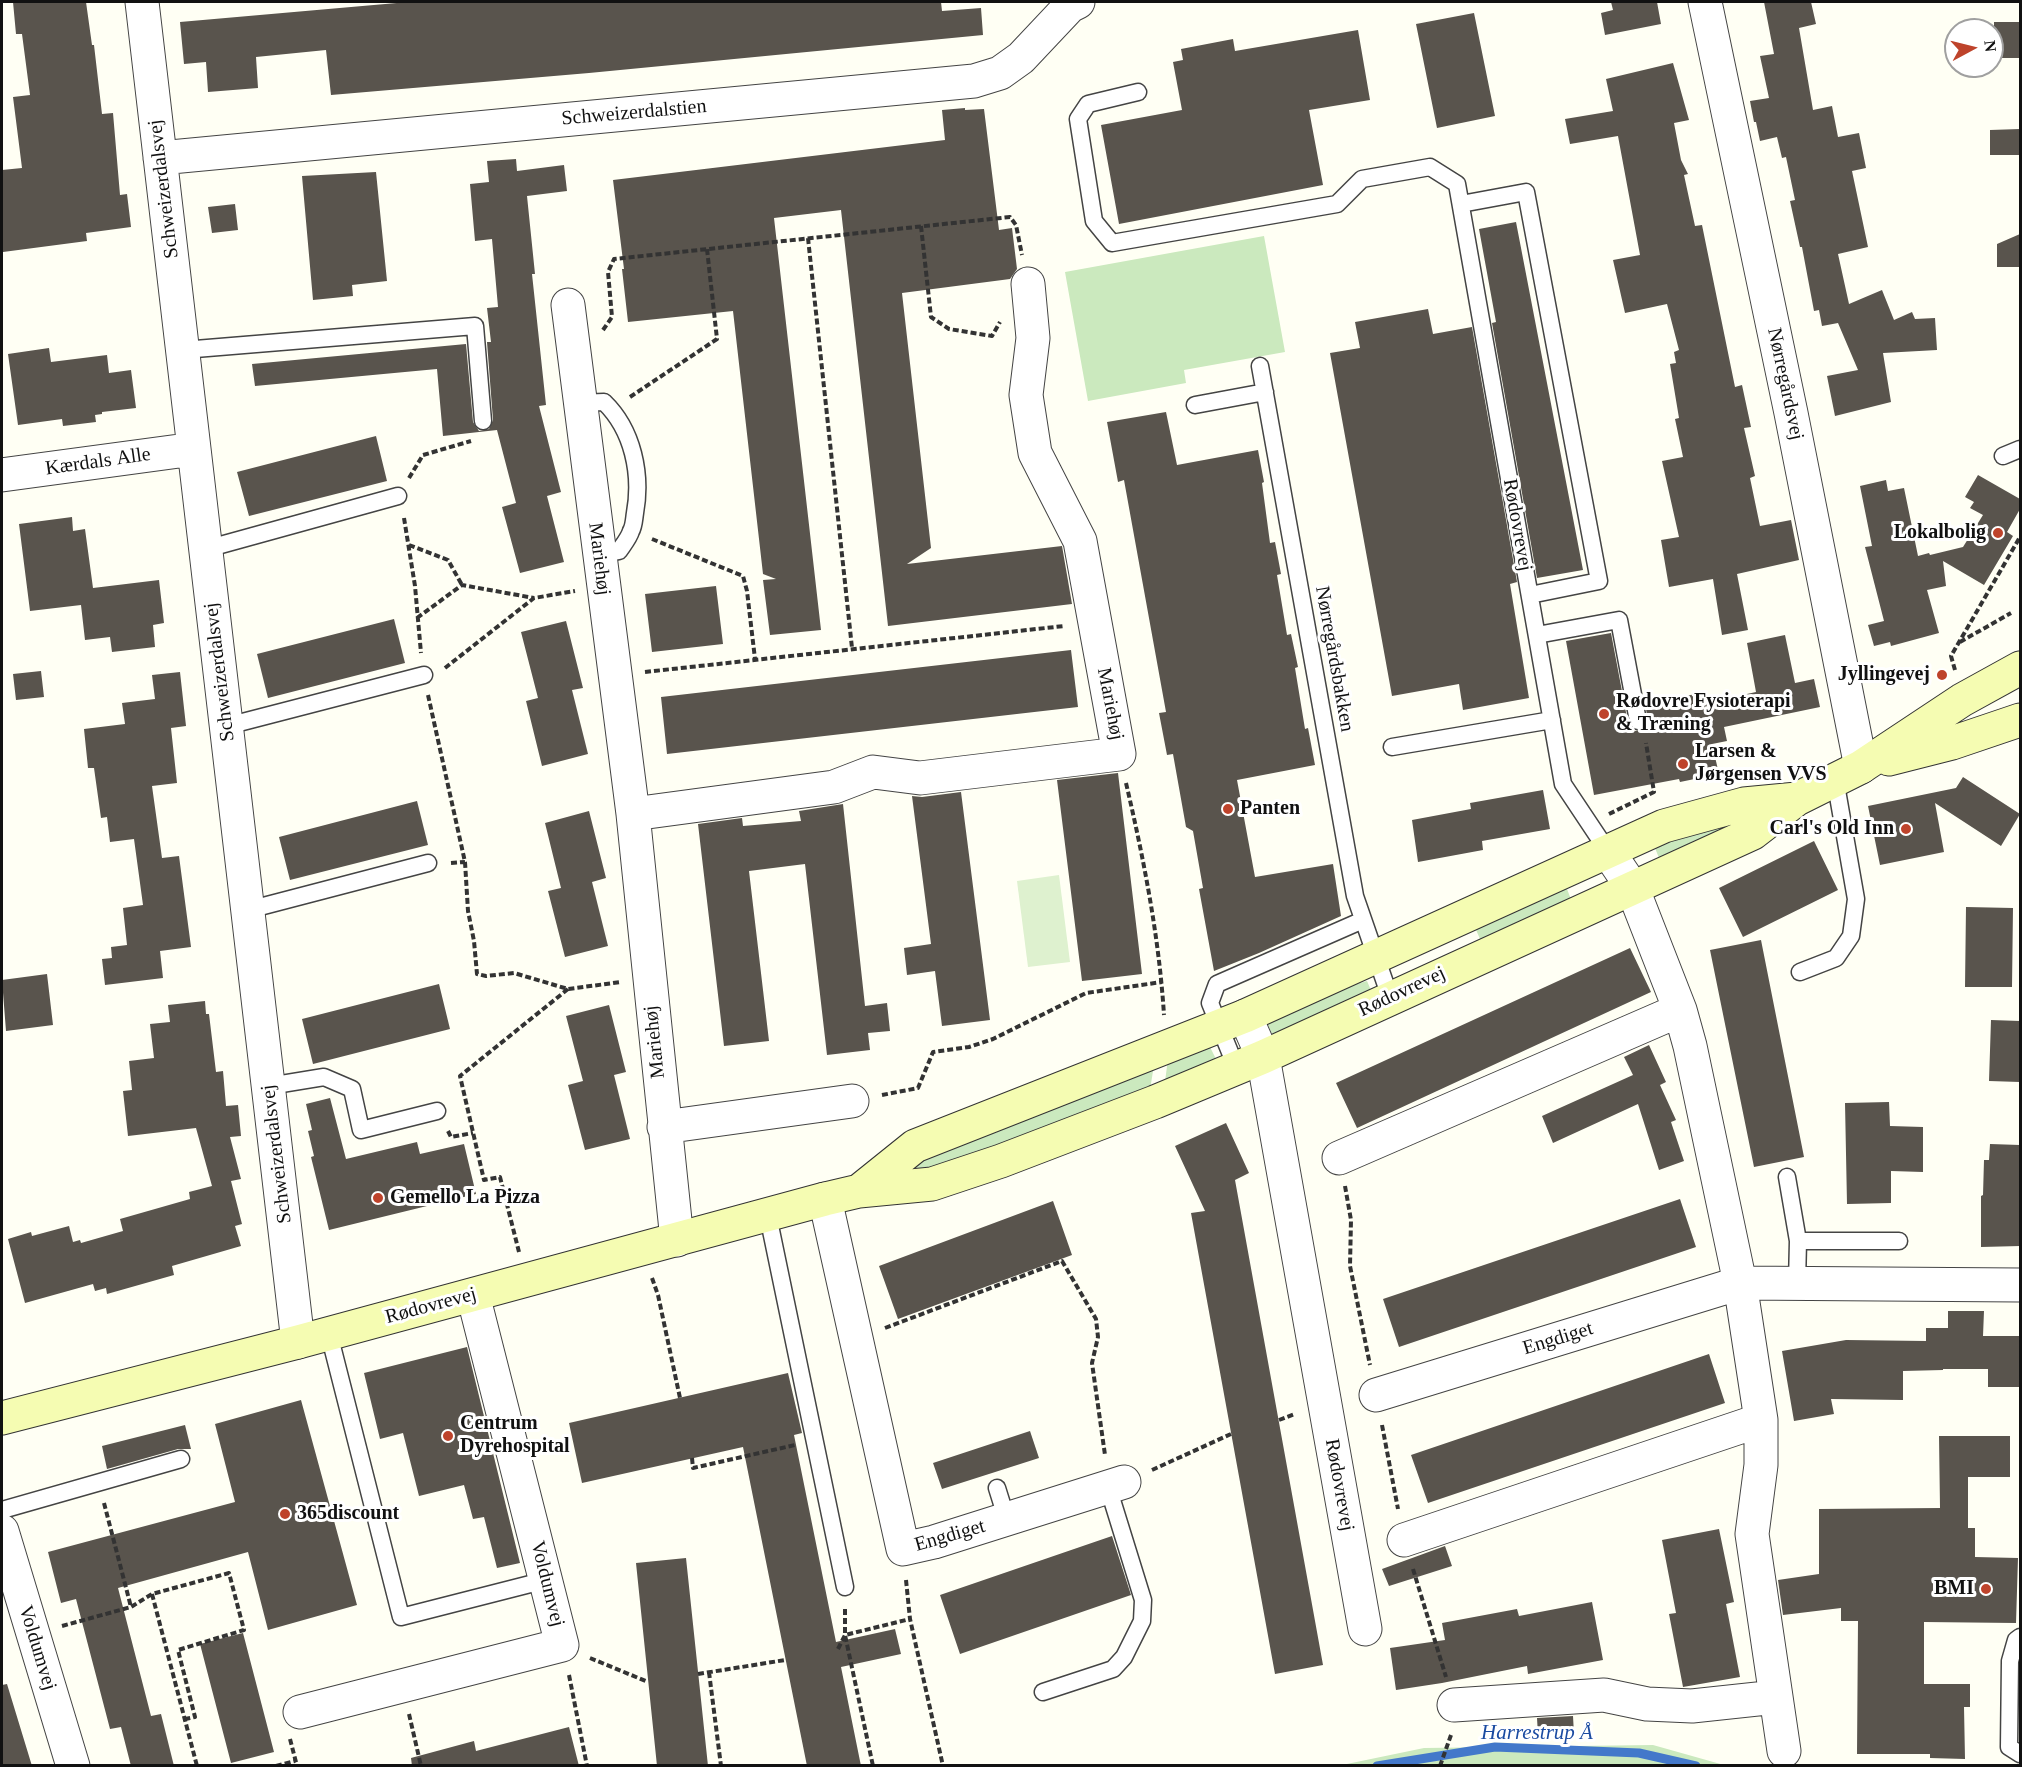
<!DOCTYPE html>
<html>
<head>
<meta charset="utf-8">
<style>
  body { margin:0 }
  #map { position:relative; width:2022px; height:1767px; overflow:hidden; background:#fffff4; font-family:"Times New Roman",serif }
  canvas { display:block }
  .frame { position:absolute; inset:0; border:3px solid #111; pointer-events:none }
  .north { position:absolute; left:1944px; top:18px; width:60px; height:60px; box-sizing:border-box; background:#fff; border:2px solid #a0a0a0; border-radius:50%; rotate:83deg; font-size:16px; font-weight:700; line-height:24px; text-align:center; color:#111 }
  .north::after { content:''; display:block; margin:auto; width:21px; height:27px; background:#be432b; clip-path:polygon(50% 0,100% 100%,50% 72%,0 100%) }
</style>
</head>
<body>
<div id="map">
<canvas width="2022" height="1767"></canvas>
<div class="frame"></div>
<div class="north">N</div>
</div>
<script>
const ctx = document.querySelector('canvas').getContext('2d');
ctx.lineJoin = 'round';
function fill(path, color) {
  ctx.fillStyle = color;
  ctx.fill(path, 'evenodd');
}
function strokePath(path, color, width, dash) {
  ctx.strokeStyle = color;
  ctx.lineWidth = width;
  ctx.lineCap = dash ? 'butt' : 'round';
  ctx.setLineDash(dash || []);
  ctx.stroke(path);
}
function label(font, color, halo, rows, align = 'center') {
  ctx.font = font + ' "Times New Roman",serif';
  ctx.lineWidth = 6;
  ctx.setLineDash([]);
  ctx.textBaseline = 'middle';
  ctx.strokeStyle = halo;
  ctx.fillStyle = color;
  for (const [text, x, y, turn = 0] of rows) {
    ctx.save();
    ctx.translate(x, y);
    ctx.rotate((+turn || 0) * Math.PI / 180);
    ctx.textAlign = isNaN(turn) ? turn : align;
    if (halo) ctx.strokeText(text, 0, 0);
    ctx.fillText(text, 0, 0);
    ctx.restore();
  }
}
fill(new Path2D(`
  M 1264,236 L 1285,352 L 1184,370 L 1186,383 L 1088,401 L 1065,272 Z
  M 1732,820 L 1738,825 L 1659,858 L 1653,843 Z
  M 1567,889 L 1572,902 L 1483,946 L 1474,925 L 1543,894 Z
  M 1367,981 L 1373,995 L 1310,1022 L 1272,1034 L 1267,1023 L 1329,992 Z
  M 1210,1047 L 1219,1065 L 1164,1089 L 1168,1059 Z
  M 1154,1065 L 1149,1096 L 899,1181 L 895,1168 Z
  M 1653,1745 L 1724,1765 L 1342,1765 L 1424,1748 Z`), '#cbe9be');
fill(new Path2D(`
  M 1059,875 L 1070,962 L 1028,967 L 1017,881 Z`), '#def1cf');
strokePath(new Path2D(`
  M 1377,1766 L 1495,1747 L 1639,1753 L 1696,1766`), '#4378ca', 9);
fill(new Path2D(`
  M 13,2 L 86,2 L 92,45 L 94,45 L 102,114 L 113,113 L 120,195 L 127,194 L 131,227 L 86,233 L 87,241 L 3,252 L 2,251 L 2,170 L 22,168 L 13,97 L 30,95 L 22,34 L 16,34 Z
  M 408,2 L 941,2 L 942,11 L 981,8 L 983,35 L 589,73 L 331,95 L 326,50 L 256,57 L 258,88 L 208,92 L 206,62 L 184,64 L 180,22 Z
  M 1611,2 L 1657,2 L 1661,24 L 1605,35 L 1601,13 L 1613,10 Z
  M 1764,2 L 1811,2 L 1816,24 L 1799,28 L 1813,110 L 1832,106 L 1838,137 L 1859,133 L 1866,168 L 1852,171 L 1868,247 L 1838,254 L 1849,304 L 1882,290 L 1894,320 L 1912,312 L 1915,319 L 1935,318 L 1937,350 L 1883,353 L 1891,402 L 1835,416 L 1827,376 L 1858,370 L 1838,323 L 1822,326 L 1819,310 L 1814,311 L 1802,247 L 1800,247 L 1790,201 L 1795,200 L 1786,157 L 1782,158 L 1777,137 L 1760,141 L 1756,122 L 1754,122 L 1750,101 L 1769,98 L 1760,56 L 1774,54 Z
  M 1474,13 L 1495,116 L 1437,128 L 1416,24 Z
  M 1994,22 L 2020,22 L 2020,58 L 1994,58 Z
  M 1358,30 L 1370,100 L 1309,110 L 1323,185 L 1119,224 L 1101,125 L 1182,110 L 1173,62 L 1183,60 L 1181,49 L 1233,39 L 1235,51 Z
  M 1673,63 L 1689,120 L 1674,123 L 1681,160 L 1688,174 L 1684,175 L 1695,226 L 1702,225 L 1735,387 L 1742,385 L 1751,427 L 1744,428 L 1755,476 L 1750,478 L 1760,526 L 1791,520 L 1799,560 L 1737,574 L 1748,630 L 1722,635 L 1713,579 L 1669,587 L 1661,540 L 1679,537 L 1662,461 L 1683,457 L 1675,419 L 1679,418 L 1670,364 L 1676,363 L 1674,352 L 1679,350 L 1667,304 L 1625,313 L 1613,260 L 1640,255 L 1618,136 L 1570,144 L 1565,119 L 1613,111 L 1606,79 Z
  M 965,108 L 965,110 L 984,109 L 999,230 L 1012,228 L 1017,269 L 1010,279 L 902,293 L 931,548 L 907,564 L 1062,546 L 1072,604 L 888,626 L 841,210 L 774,218 L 821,630 L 770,635 L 763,580 L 776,579 L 763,574 L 733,311 L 628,322 L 622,269 L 624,269 L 613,180 L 945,140 L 942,110 Z
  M 2020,129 L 2020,155 L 1990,155 L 1990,130 Z
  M 516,159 L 517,171 L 564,165 L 567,191 L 527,196 L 535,274 L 532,274 L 546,405 L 539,406 L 561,492 L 547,496 L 564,562 L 520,573 L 502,507 L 516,503 L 497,430 L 443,436 L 437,369 L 255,386 L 252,364 L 466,344 L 473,422 L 479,431 L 489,429 L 493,420 L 487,342 L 491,342 L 487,308 L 498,307 L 492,239 L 475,241 L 470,184 L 489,182 L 487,161 Z
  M 376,172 L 387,281 L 352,285 L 353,296 L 313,300 L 302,176 Z
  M 235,204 L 238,230 L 212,233 L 208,207 Z
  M 1516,222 L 1583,570 L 1537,578 L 1492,323 L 1496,322 L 1479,229 Z
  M 2020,234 L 2020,267 L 1997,267 L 1997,244 Z
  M 1428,309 L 1433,334 L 1472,327 L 1517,582 L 1510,584 L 1529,698 L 1463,710 L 1459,684 L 1392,696 L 1330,353 L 1360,348 L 1355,322 Z
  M 49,348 L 51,362 L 107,355 L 109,373 L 131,370 L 136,408 L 102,412 L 102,414 L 95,415 L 96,422 L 63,426 L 62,419 L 18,425 L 8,354 Z
  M 1166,412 L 1177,465 L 1258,450 L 1264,482 L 1262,483 L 1270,543 L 1275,542 L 1281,574 L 1277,575 L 1287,635 L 1291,634 L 1298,667 L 1295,668 L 1305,729 L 1308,728 L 1315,765 L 1237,780 L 1255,877 L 1333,864 L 1341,916 L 1259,953 L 1214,971 L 1199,889 L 1203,888 L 1193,831 L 1186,827 L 1173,754 L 1167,755 L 1159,713 L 1166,712 L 1124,480 L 1118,482 L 1107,422 Z
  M 376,436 L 387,481 L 249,516 L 237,472 Z
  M 1978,475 L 2020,499 L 2020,509 L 2007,532 L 2013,536 L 1984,585 L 1943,561 L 1946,586 L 1927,590 L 1939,633 L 1891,646 L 1890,642 L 1874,646 L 1868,625 L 1884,621 L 1865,547 L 1872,546 L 1860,486 L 1886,480 L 1888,491 L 1904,488 L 1918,556 L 1929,553 L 1930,555 L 1963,547 L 1983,515 L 1970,508 L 1974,502 L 1965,497 Z
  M 72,517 L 73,531 L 85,529 L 93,588 L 159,580 L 164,623 L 153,625 L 155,647 L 112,652 L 110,637 L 85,640 L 81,605 L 30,611 L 19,524 Z
  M 716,586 L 723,644 L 652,652 L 645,594 Z
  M 394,619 L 405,663 L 268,698 L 257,654 Z
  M 566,621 L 583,688 L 572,690 L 588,754 L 542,766 L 526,701 L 538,698 L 521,632 Z
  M 1611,633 L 1628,723 L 1630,728 L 1635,731 L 1644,729 L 1648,724 L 1645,701 L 1676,694 L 1677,698 L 1695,694 L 1697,705 L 1756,692 L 1747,643 L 1785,635 L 1795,683 L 1814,679 L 1820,707 L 1724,727 L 1727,741 L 1712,744 L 1719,774 L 1680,782 L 1679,779 L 1594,795 L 1566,641 Z
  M 1071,650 L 1078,707 L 667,754 L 661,697 Z
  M 41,671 L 44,697 L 16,700 L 13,674 Z
  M 180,672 L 186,726 L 171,728 L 177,783 L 152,786 L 162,858 L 179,856 L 191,947 L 160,951 L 163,978 L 105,985 L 102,959 L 112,958 L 111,947 L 127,945 L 123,908 L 143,905 L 134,839 L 110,842 L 107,817 L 101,818 L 94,768 L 88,768 L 84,729 L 125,724 L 122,703 L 155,699 L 152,675 Z
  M 1118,773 L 1142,974 L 1082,981 L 1057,780 Z
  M 1963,777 L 2020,814 L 2001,846 L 1935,803 L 1944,852 L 1880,865 L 1868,806 L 1956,788 Z
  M 1543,790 L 1550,829 L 1482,841 L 1483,850 L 1418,862 L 1412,820 L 1471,809 L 1470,803 Z
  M 961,792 L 990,1020 L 942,1026 L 935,971 L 907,975 L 904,948 L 931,944 L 912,796 L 922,797 Z
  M 417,801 L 428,845 L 290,880 L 279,837 Z
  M 843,804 L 865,1006 L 887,1003 L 890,1031 L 868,1033 L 870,1050 L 827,1055 L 805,864 L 749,871 L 769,1041 L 724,1046 L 698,824 L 742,818 L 743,826 L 801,821 L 799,811 Z
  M 589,811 L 606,878 L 592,882 L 608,946 L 565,957 L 548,891 L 561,888 L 545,823 Z
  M 1814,841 L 1838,890 L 1743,937 L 1719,888 Z
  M 1966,907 L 2013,908 L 2012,987 L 1965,987 Z
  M 1761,940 L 1804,1157 L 1754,1167 L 1710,950 Z
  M 1630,948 L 1651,992 L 1357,1128 L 1336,1083 Z
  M 47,974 L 53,1025 L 6,1031 L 2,980 Z
  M 439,984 L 450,1029 L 313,1064 L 302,1019 Z
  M 205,1001 L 206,1014 L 209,1014 L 216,1072 L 223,1071 L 226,1106 L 238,1105 L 241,1136 L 230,1137 L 241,1179 L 231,1181 L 242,1224 L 235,1226 L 241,1246 L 172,1266 L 174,1275 L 107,1294 L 106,1288 L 95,1291 L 93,1284 L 25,1303 L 8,1239 L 31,1232 L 32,1236 L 69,1226 L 73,1242 L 80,1240 L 81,1243 L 123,1231 L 120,1219 L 190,1199 L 189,1192 L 212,1186 L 196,1128 L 128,1136 L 123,1091 L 132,1090 L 129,1061 L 154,1058 L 150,1024 L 170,1022 L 168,1005 Z
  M 609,1005 L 626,1072 L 614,1075 L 630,1139 L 585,1150 L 568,1085 L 583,1081 L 566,1016 Z
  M 1991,1020 L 2020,1021 L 2020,1082 L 1989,1081 Z
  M 1649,1045 L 1666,1082 L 1660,1085 L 1676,1120 L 1671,1122 L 1684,1161 L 1659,1170 L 1638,1104 L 1553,1143 L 1542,1116 L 1633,1075 L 1624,1057 Z
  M 330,1098 L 346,1159 L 417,1142 L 420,1154 L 464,1144 L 476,1194 L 329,1230 L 311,1157 L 314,1156 L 308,1131 L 312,1130 L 306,1104 Z
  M 1889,1102 L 1890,1126 L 1923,1127 L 1923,1172 L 1891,1171 L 1891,1203 L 1847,1204 L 1845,1103 Z
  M 1226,1123 L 1249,1173 L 1235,1180 L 1323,1665 L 1275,1674 L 1191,1213 L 1205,1211 L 1175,1146 Z
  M 1990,1144 L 2020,1145 L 2020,1246 L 1981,1247 L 1981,1196 L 1983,1195 L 1984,1160 L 1989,1160 Z
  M 1680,1199 L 1696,1247 L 1399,1347 L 1383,1299 Z
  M 1053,1201 L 1072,1255 L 898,1319 L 879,1266 Z
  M 1948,1311 L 1984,1311 L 1983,1336 L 2020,1336 L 2020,1387 L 1988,1387 L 1988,1369 L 1943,1369 L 1943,1370 L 1903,1371 L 1903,1400 L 1831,1399 L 1834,1414 L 1794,1421 L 1782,1351 L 1846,1340 L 1926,1341 L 1926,1328 L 1948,1328 Z
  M 467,1347 L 520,1563 L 497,1568 L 484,1517 L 473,1519 L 464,1485 L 419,1496 L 403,1433 L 380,1439 L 364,1373 Z
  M 1709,1354 L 1725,1403 L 1428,1503 L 1411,1455 Z
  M 788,1373 L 802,1433 L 794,1435 L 836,1642 L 895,1629 L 901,1654 L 841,1667 L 861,1766 L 807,1766 L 743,1447 L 582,1483 L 569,1423 Z
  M 301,1400 L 357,1605 L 268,1630 L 248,1552 L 118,1588 L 151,1716 L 161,1714 L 174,1766 L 131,1766 L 121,1727 L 110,1729 L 76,1599 L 61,1603 L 48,1552 L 235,1502 L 215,1424 Z
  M 185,1425 L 191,1449 L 178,1449 L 107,1469 L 102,1446 Z
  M 1030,1431 L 1039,1458 L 942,1489 L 933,1463 Z
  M 1939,1436 L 2010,1436 L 2010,1477 L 1968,1477 L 1968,1528 L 1975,1528 L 1975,1557 L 2018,1558 L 2016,1623 L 1924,1622 L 1924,1684 L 1970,1684 L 1970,1707 L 1964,1707 L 1965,1759 L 1930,1758 L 1930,1754 L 1857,1754 L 1858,1621 L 1841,1621 L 1841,1608 L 1783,1615 L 1778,1580 L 1819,1574 L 1819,1509 L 1940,1508 Z
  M 1719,1529 L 1734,1602 L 1726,1604 L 1740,1677 L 1683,1687 L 1669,1614 L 1676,1613 L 1662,1540 Z
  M 1112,1536 L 1131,1595 L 960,1654 L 940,1595 Z
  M 1445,1546 L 1452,1566 L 1389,1586 L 1382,1569 Z
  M 686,1558 L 708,1766 L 657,1766 L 636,1563 Z
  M 1592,1602 L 1603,1660 L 1528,1674 L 1527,1666 L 1442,1683 L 1396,1690 L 1390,1648 L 1445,1640 L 1442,1623 L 1517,1609 L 1519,1616 Z
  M 243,1633 L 274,1752 L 231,1763 L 200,1644 Z
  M 7,1684 L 32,1766 L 2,1766 L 2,1685 Z
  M 1573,1716 L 1574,1734 L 1538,1735 L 1537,1718 Z
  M 569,1727 L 579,1766 L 412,1766 L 411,1758 L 474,1741 L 476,1751 Z`), '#59544d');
const lane = new Path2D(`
  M 1138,92 L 1088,104 L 1078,119 L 1094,221 L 1112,243 L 1337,204 L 1362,179 L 1430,167 L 1457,184 L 1563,784 L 1609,853
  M 1461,204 L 1526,192 L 1599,581 L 1530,595
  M 183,350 L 475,326 L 483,421
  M 1260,366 L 1355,896 L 1390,997
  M 579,403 L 604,402 C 633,430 642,474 635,513 C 634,519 634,526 631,531 C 629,538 623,545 619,551 L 599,555
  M 1195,405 L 1265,392
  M 2003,456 L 2020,449
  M 206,549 L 398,496
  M 1537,635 L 1619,620 L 1638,721
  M 227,726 L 424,675
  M 1392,747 L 1552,720
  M 248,910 L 428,863
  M 1800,972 L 1836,958 L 1851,936 L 1856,899 L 1835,779
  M 1236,1067 L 1210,1003 L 1217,984 L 1363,920
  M 269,1086 L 324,1077 L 352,1089 L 361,1130 L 437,1111
  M 1787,1177 L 1798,1241 L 1797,1283
  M 768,1216 L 845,1587
  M 1798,1241 L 1899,1241
  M 329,1334 L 401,1617 L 546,1580
  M 997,1488 L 1007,1520
  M 2,1510 L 181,1459
  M 2020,1637 L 2016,1640 L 2010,1661 L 2009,1747 L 2020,1754
  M 1043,1692 L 1113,1669 L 1124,1657 L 1142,1621 L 1143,1600 L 1108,1487`);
const street = new Path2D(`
  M 142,2 L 298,1342
  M 1705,2 L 1791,413 L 1861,767
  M 160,158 L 974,81 L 1000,73 L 1021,58 L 1070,6 L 1078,2
  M 568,305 L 633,814 L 677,1240
  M 2,475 L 194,449
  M 633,814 L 834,787 L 873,772 L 920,778 L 1119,754 L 1080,541 L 1035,453 L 1026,395 L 1033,338 L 1028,284
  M 1609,853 L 1632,887 L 1680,1010 L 1690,1046 L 1740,1283 L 1761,1420 L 1761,1465 L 1752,1534 L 1784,1751
  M 1245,1016 L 1263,1057 L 1365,1629
  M 664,1127 L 852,1101
  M 1339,1158 L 1680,1010
  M 825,1199 L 903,1549 L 934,1542 L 1124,1482
  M 1376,1395 L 1740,1283 L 2020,1285
  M 2,1531 L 73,1766
  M 1404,1540 L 1761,1420
  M 1454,1705 L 1604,1695 L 1647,1704 L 1692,1706 L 1776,1697
  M 300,1712 L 562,1645 L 473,1295`);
const secondary = new Path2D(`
  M 1889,759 L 1952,743 L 2020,720
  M 859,1191 L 915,1146 L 1245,1016 L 1664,826 L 1744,804 L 1797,799
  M 2,1418 L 298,1342 L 825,1199 L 859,1191 L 932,1184 L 1001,1161 L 1155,1102 L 1263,1057 L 1753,833 L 1797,799 L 1861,767 L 1962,700 L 2020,668`);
strokePath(lane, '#444', 19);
strokePath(street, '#444', 35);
strokePath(secondary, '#333', 35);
strokePath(new Path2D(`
  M 921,226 L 931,317 L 949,329 L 992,336 L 1000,322
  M 808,238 L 852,648
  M 603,330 L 612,317 L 608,272 L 614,259 L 1010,217 L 1016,225 L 1022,255
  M 630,397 L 717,339 L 707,249
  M 409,478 L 423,455 L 471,441
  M 404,518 L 415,586 L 421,653
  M 652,539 L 743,576 L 747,591 L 755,659
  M 409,545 L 448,560 L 462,585
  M 417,618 L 462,585 L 534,598
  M 1960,642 L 2011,613
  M 445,668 L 534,598 L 575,591
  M 1955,670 L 1951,656 L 2020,537
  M 645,672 L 1064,626
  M 428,695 L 465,862 L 468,911 L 474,941 L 477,974 L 486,976 L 514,973 L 568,989 L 621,982
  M 1126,783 C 1144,860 1159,937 1164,1015
  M 1609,814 L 1654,792 L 1646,743
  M 451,863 L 465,862
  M 882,1095 L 918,1088 L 933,1052 L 969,1047 L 993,1039 L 1086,993 L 1162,982
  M 448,1131 L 451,1137 L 473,1133
  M 1345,1186 L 1351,1220 L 1350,1266 L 1370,1365
  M 519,1252 L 500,1177 L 484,1180 L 460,1076 L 568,989
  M 652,1278 L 658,1295 L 680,1398
  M 885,1328 L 1062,1261 L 1096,1319 L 1098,1337 L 1092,1363 L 1105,1455
  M 1279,1420 L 1295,1414
  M 1382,1425 L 1398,1509
  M 692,1458 L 693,1468 L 795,1445
  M 1152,1470 L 1231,1434
  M 104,1503 L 131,1607
  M 1413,1569 L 1446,1677
  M 906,1580 L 910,1619 L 943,1766
  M 152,1594 L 197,1766
  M 845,1609 L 845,1635 L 873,1766
  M 62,1626 L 131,1607 L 152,1594 L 229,1573 L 244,1630 L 178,1650 L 195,1717 L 185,1719
  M 838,1649 L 845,1635 L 910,1619
  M 590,1658 L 648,1682
  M 709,1672 L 721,1766
  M 698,1674 L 785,1660
  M 569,1675 L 587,1766
  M 409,1714 L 421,1766
  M 290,1739 L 297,1766
  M 276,1766 L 295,1761
  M 1440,1766 L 1451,1735`), '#333', 4, [6, 3]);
strokePath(lane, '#fff', 16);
strokePath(street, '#fff', 33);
strokePath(secondary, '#f5fcb2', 33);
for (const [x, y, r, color] of [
  [1998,533,6,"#be432b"],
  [1942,675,6,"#be432b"],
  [1604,714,6,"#be432b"],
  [1683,764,6,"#be432b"],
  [1228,809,6,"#be432b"],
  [1906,829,6,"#be432b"],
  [378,1198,6,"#be432b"],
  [448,1436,6,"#be432b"],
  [285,1514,6,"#be432b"],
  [1986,1589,6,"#be432b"]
]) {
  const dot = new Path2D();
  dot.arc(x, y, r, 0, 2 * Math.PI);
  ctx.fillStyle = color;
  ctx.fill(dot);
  strokePath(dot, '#fff', 2);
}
label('20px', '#111', '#fff', [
  ["Schweizerdalstien",634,113,-5],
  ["Schweizerdalsvej",164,189,-97],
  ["Nørregårdsvej",1785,384,78],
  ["Kærdals Alle",98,462,-8],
  ["Rødovrevej",1517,525,80],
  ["Mariehøj",599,559,83],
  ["Nørregårdsbakken",1334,659,80],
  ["Schweizerdalsvej",220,672,-97],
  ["Mariehøj",1110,704,79],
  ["Rødovrevej",1402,992,-25],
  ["Mariehøj",655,1042,-96],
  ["Schweizerdalsvej",277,1154,-97],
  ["Rødovrevej",431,1306,-15],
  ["Engdiget",1558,1339,-17],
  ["Rødovrevej",1339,1485,80],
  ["Engdiget",950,1536,-16],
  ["Voldumvej",547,1584,76],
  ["Voldumvej",37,1648,73]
]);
label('bold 20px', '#111', '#fff', [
  ["Lokalbolig",1986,533,"right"],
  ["Jyllingevej",1930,675,"right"],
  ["Rødovre Fysioterapi",1616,702],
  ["& Træning",1616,725],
  ["Larsen &",1695,752],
  ["Jørgensen VVS",1695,775],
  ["Panten",1240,809],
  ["Carl's Old Inn",1894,829,"right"],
  ["Gemello La Pizza",390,1198],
  ["Centrum",460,1424],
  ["Dyrehospital",460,1447],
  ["365discount",297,1514],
  ["BMI",1974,1589,"right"]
], 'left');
label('italic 21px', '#1b4ba1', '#fff', [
  ["Harrestrup Å",1537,1733]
]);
</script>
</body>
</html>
